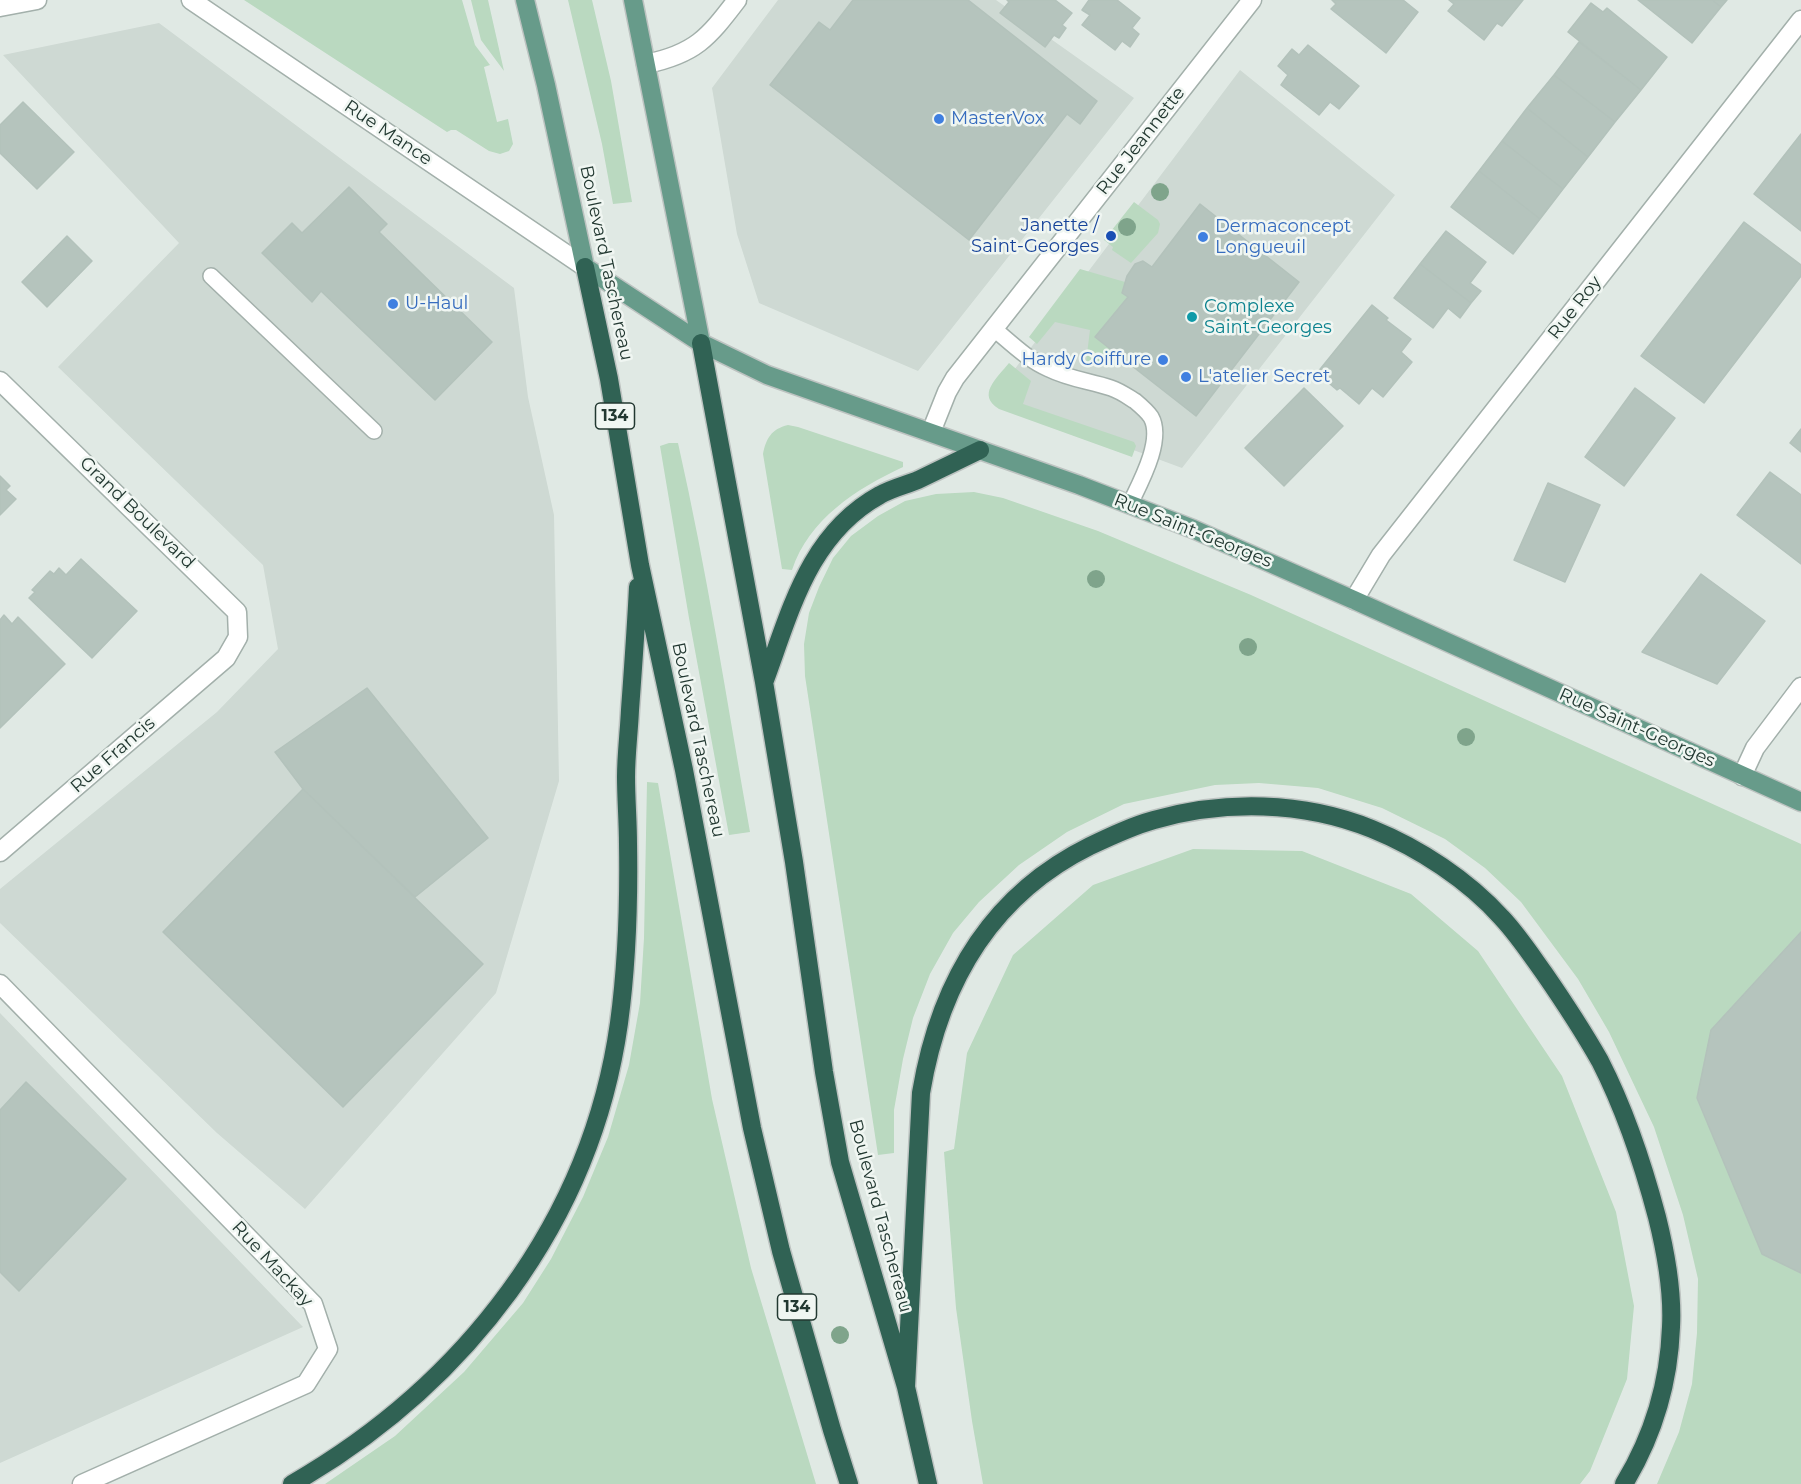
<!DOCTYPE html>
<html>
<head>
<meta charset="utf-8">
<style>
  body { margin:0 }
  canvas { display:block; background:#e0e9e4 }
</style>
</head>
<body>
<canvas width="1801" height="1484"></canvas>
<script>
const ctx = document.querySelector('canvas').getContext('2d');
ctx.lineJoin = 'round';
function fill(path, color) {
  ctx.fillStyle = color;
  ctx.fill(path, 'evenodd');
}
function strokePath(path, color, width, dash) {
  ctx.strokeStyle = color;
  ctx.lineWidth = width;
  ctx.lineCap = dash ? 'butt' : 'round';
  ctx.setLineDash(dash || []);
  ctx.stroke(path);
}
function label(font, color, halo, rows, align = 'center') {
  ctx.font = font + ' Montserrat,sans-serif';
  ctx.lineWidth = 5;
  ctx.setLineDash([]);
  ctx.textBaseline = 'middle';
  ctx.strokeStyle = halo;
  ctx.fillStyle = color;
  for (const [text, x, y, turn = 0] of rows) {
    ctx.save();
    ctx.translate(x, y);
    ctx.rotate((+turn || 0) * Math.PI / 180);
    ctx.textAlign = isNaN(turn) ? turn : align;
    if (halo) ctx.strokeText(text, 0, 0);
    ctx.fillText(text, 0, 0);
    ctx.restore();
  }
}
fill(new Path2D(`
  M 778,0 L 996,0 L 1134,98 L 918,371 L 759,303 L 737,234 L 712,88 Z
  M 159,23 L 514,288 L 528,397 L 554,515 L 559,781 L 496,993 L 305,1209 L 217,1133 L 0,923 L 0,889 L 217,712 L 278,649 L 263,565 L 58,367 L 179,243 L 3,55 Z
  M 1240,70 L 1395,195 L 1182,468 L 993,398 Z
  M 0,1013 L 303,1327 L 0,1463 Z`), '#ced9d3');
fill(new Path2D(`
  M 244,0 L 462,0 L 475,45 L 490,65 L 484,67 L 497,122 L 508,119 L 513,144 L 509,151 L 500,154 L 489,151 L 456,130 L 451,130 L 447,132 Z
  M 471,0 L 488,0 L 504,71 L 481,40 Z
  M 568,0 L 592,0 L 611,81 L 632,202 L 613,204 L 602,144 Z
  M 1134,202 L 1158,220 L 1160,224 L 1158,233 L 1131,263 L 1112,250 L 1113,247 L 1104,240 Z
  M 1080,269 L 1125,282 L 1122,293 L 1128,297 L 1096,337 L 1112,350 L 1099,363 L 1086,362 L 1090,330 L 1055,322 L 1037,344 L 1029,337 Z
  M 1009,363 L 1031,381 L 1023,404 L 1134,442 L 1136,446 L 1132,457 L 999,409 C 976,395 997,378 1009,363 Z
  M 788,425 L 798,427 L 903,462 L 903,467 C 856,489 809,519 792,570 L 782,569 L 763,454 C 766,439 771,429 788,425 Z
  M 669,443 L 678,443 C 707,571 727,702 750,832 L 729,835 L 689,618 L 660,446 Z
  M 974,492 L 1003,498 L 1098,531 L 1251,595 L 1801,844 L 1801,932 L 1711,1030 L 1697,1098 L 1762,1253 L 1801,1273 L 1801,1484 L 1657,1484 L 1679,1432 L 1692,1384 L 1697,1333 L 1698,1279 L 1683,1215 L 1654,1127 L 1609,1032 L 1578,979 L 1521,902 L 1485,868 L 1445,839 L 1382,808 L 1318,788 L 1259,783 L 1215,785 L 1124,804 L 1067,832 L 1019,865 L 979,902 L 953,933 L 930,974 L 913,1018 L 903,1059 L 894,1110 L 894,1153 L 878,1155 L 805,676 L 804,644 L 809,613 L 819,587 L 833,558 L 851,536 L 878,516 L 905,501 L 936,494 Z
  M 647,782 L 658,783 L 712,1099 L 751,1268 L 816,1484 L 325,1484 L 395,1436 L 464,1372 L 523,1303 L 551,1259 L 583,1197 L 608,1137 L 629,1065 L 640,1003 L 644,938 Z
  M 1193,849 L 1302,851 L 1411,894 L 1478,951 L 1562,1076 L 1616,1212 L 1634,1306 L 1627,1379 L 1590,1471 L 1580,1484 L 983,1484 L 972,1421 L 956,1308 L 944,1152 L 954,1149 L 967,1053 L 1013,955 L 1093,885 Z`), '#bad9c0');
const building = new Path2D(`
  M 853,0 L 968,0 L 1097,101 L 1080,124 L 1067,114 L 969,240 L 770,85 L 819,22 L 830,30 Z
  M 1007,0 L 1055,0 L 1072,13 L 1062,25 L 1066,28 L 1059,38 L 1054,35 L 1045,47 L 1000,13 L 1009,2 Z
  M 1089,0 L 1117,0 L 1140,18 L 1132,28 L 1139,34 L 1130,47 L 1122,41 L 1115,50 L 1082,25 L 1090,15 L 1082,10 Z
  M 1332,0 L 1403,0 L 1418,12 L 1386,53 L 1331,9 L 1336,4 Z
  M 1449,0 L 1523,0 L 1502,26 L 1497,23 L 1484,40 L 1448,11 L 1454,4 Z
  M 1638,0 L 1712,0 L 1721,7 L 1692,43 Z
  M 1712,0 L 1727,0 L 1721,7 Z
  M 1591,3 L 1603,12 L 1607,8 L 1667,57 L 1641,90 L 1568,32 Z
  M 1579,42 L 1641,90 L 1615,122 L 1554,75 Z
  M 1308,45 L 1359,86 L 1339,109 L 1330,102 L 1319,115 L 1281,85 L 1288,75 L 1278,66 L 1292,49 L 1299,55 Z
  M 1554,75 L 1615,122 L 1588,157 L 1527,108 Z
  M 23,102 L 74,152 L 37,189 L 0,153 L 0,125 Z
  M 1527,108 L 1588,157 L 1563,189 L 1502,141 Z
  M 1801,134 L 1801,231 L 1754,194 Z
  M 1502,141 L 1563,189 L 1540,219 L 1479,171 Z
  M 1479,171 L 1540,219 L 1513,254 L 1451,207 Z
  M 349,187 L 387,224 L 379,232 L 492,342 L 435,400 L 321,291 L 312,302 L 262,253 L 292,223 L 302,233 Z
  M 1200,204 L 1299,282 L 1196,416 L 1095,337 L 1128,297 L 1122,293 L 1127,276 L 1135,264 L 1143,261 L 1152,267 Z
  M 1744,222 L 1801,265 L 1801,276 L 1704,403 L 1641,356 Z
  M 1446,231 L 1486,262 L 1470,283 L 1481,291 L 1471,303 L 1420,264 Z
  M 67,236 L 92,261 L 47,307 L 22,282 Z
  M 1420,264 L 1471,303 L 1460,318 L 1448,308 L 1433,328 L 1394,298 Z
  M 1372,305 L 1388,318 L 1386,320 L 1411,339 L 1401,352 L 1412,362 L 1383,397 L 1372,388 L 1359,404 L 1340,388 L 1337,390 L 1317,373 Z
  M 1304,388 L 1343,426 L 1284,486 L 1245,448 Z
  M 1635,388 L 1675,418 L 1624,486 L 1585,457 Z
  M 1801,429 L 1801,452 L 1790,443 Z
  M 1770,472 L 1801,495 L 1801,564 L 1737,515 Z
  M 0,476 L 10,486 L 6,490 L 16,499 L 0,515 Z
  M 1548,483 L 1600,505 L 1565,582 L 1514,560 Z
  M 81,559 L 137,611 L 92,658 L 29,598 L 35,592 L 32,590 L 50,571 L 54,574 L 59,568 L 66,575 Z
  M 1701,574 L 1765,621 L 1717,684 L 1642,652 Z
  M 4,615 L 12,624 L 18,617 L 65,664 L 0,728 L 0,620 Z
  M 367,688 L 488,838 L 415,897 L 303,789 L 275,752 Z
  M 303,789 L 483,964 L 343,1107 L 163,932 Z
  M 1801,932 L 1801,1273 L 1762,1254 L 1697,1098 L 1711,1030 Z
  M 26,1082 L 126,1179 L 19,1291 L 0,1272 L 0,1110 Z`);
fill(building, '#b5c4bd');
strokePath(building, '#b3c2bb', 1.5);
const lane = new Path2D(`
  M 211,276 L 374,431
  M 993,328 C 1011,343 1028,360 1049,369 C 1069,379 1090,381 1111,388 C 1120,391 1127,396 1135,401 C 1141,406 1147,411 1151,417 C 1164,440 1140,483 1130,504`);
const street = new Path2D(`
  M 191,0 L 585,267
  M 0,7 L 37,0
  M 646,64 C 695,54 708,38 737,0
  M 0,381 L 237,612 L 238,637 L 226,658 L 0,852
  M 931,432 L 947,392 L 955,378 L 1252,0
  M 1354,600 L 1381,555 L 1801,20
  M 1742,776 L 1755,748 L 1801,687
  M 0,984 L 313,1304 L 328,1349 L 306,1384 L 82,1484`);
const primary = new Path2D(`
  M 525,0 L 546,85 L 585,267 L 701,343 L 767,375 L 1079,485 L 1193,529 L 1354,600 L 1801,802
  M 633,0 L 701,343`);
const highway = new Path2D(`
  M 585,267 L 609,379 L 640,565 L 684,770 L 752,1128 L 781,1251 L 832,1430 L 849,1484
  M 701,343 L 764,682 L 794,862 L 824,1072 L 840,1162 L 906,1387 L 928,1484
  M 765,680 C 791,610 809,534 880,495 C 892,488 906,485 918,480 C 939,470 959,460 980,450
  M 906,1387 L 921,1093 C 939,985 989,896 1090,846 C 1111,836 1132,826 1154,820 C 1224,800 1303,801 1372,829 C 1419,848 1468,880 1502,918 C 1518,935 1531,955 1544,973 C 1564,1002 1583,1031 1600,1061 C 1625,1110 1643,1164 1657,1217 C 1666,1253 1673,1290 1671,1327 C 1669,1383 1653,1436 1624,1484
  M 292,1484 C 464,1385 591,1223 619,1023 C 627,964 629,904 628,844 C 628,822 626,799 626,777 C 626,755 629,732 630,710 C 633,669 636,628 638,587`);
strokePath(lane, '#a3b0ab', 18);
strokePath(street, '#a3b0ab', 21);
strokePath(primary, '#bdc3c1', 21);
strokePath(highway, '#bdc3c1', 21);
strokePath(lane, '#fff', 15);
strokePath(street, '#fff', 18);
strokePath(primary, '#679b8a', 18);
strokePath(highway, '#306254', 18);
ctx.fillStyle = '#7fa48b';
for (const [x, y] of [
  [1160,192],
  [1127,227],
  [1096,579],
  [1248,647],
  [1466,737],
  [840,1335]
]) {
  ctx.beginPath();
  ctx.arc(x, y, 9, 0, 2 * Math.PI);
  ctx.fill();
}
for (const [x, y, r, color] of [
  [939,119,6,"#3f7fe0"],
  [1111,236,6,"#1a4fb4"],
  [1203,237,6,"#3f7fe0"],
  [393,304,6,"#3f7fe0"],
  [1192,317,6,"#0f9aa8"],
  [1163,360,6,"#3f7fe0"],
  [1186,377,6,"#3f7fe0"]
]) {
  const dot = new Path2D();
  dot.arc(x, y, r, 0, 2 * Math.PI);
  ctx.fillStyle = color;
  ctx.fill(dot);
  strokePath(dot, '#f0f6f2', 2);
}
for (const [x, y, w] of [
  [615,416,39],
  [797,1307,39]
]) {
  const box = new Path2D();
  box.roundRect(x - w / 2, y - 13, w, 26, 4.5);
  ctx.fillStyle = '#f0f6f2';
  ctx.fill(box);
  strokePath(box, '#223831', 1.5);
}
label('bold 16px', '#223831', null, [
  ["134",615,416],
  ["134",797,1307]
]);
label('18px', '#366cbe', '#f0f6f2', [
  ["MasterVox",951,119],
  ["Dermaconcept",1215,227],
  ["Longueuil",1215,248],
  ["U-Haul",405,304],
  ["Hardy Coiffure",1151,360,"right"],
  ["L'atelier Secret",1198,377]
], 'left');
label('18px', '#223831', '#f0f6f2', [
  ["Rue Mance",388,133,34],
  ["Rue Jeannette",1141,141,-52],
  ["Boulevard Taschereau",606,263,78],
  ["Rue Roy",1575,308,-52],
  ["Grand Boulevard",137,513,44],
  ["Rue Saint-Georges",1193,531,22],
  ["Rue Saint-Georges",1637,728,24],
  ["Boulevard Taschereau",698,740,78],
  ["Rue Francis",113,755,-41],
  ["Boulevard Taschereau",880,1216,75],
  ["Rue Mackay",272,1264,47]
]);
label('18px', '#164399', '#f0f6f2', [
  ["Janette /",1099,226],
  ["Saint-Georges",1099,247]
], 'right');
label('18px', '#0d838f', '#f0f6f2', [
  ["Complexe",1204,307],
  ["Saint-Georges",1204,328]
], 'left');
</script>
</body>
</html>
